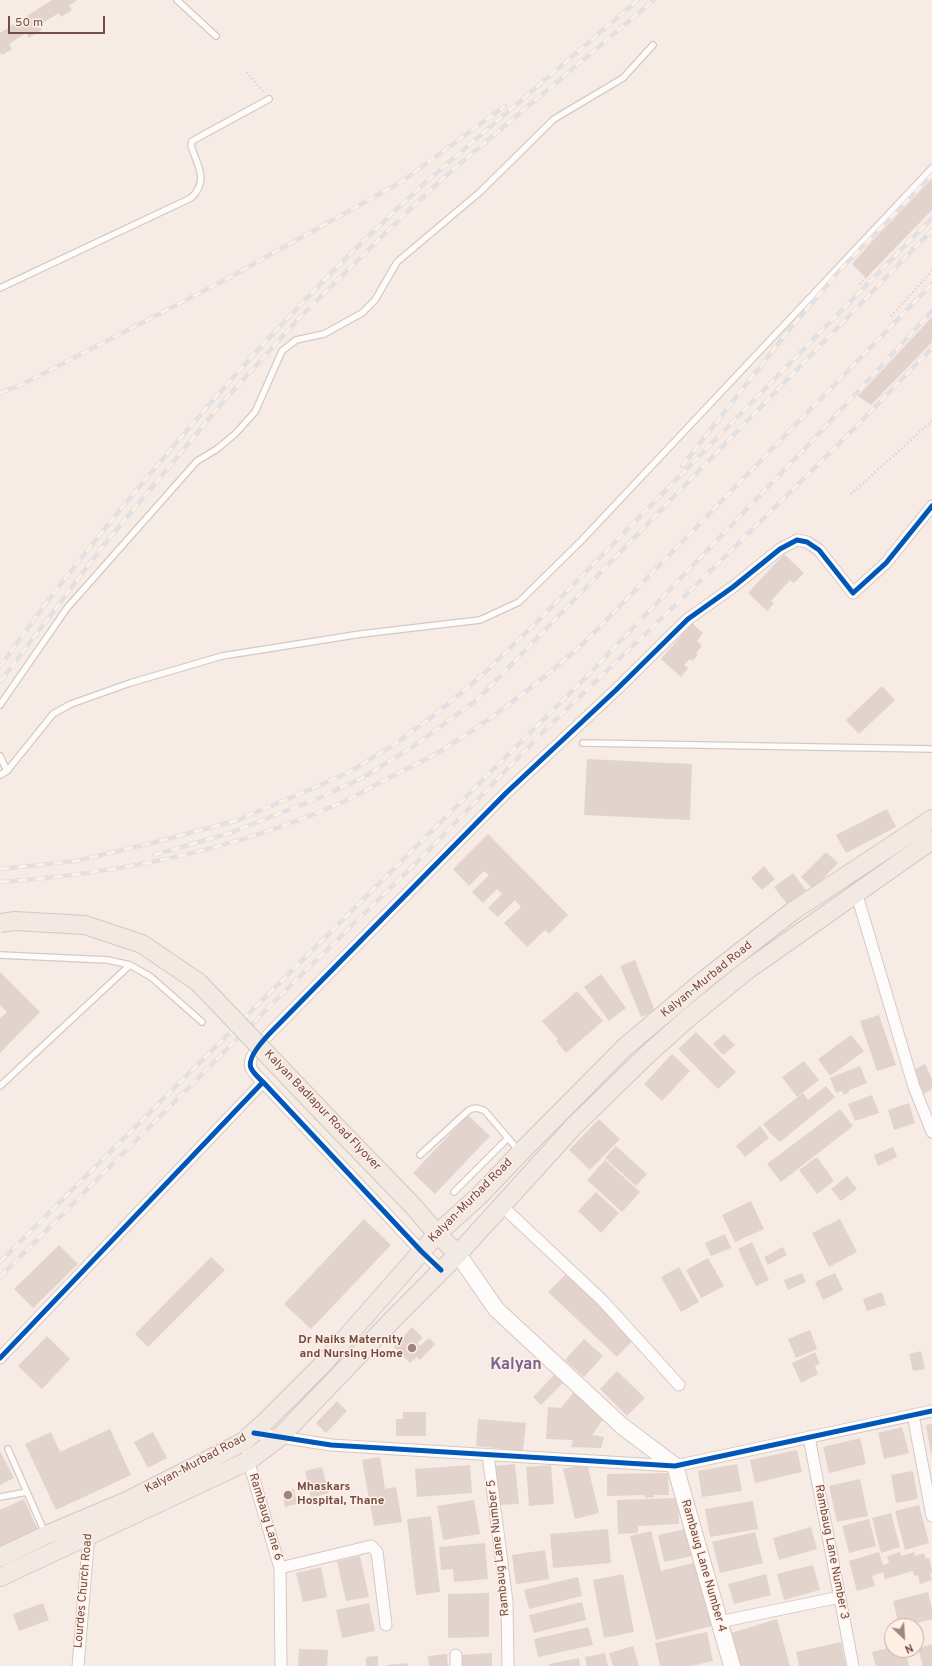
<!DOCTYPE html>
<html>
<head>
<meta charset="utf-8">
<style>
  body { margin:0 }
  #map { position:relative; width:932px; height:1666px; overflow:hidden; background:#f6ece5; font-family:Overpass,sans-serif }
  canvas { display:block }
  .north { position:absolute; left:884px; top:1618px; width:40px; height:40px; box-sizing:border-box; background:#ffefe5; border:1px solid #c7aea6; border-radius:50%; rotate:155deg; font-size:11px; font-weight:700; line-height:16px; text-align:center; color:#724d47 }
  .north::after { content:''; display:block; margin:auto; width:14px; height:18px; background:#a0857e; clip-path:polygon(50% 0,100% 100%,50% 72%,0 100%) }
  .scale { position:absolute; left:8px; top:16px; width:97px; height:18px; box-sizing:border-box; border:2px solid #724d47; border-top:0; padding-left:5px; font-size:12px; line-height:14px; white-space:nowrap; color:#724d47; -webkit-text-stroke:3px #ffefe5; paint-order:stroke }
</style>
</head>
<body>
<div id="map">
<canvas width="932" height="1666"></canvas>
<div class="north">N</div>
<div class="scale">50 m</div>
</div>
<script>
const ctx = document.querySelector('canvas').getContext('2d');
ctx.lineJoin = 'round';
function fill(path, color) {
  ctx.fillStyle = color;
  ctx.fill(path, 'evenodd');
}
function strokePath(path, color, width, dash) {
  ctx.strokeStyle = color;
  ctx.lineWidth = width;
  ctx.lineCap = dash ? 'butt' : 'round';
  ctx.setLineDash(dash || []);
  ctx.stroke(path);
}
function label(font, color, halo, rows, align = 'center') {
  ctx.font = font + ' Overpass,sans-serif';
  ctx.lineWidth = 3;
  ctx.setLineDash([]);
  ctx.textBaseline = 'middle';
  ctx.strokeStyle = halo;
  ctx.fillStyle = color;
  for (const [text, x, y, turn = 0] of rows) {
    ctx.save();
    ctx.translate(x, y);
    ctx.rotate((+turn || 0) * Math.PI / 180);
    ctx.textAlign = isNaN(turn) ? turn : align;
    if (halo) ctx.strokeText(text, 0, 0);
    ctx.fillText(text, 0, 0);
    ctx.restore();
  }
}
fill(new Path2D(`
  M 52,0 L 77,0 L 69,6 L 72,10 L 61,17 L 59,13 L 39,25 L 42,30 L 29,38 L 26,33 L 9,44 L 12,49 L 2,55 L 0,52 L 0,33 Z
  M 932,179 L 932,210 L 866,278 L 852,264 L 875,238 Z
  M 932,317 L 932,342 L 871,405 L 858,396 Z
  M 784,554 L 804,573 L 794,583 L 790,580 L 771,601 L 774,603 L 767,611 L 748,593 Z
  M 692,623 L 703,633 L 697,641 L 702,646 L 696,653 L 698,655 L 692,661 L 690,659 L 684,665 L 688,668 L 681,677 L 661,659 Z
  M 882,686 L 895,700 L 859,734 L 846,720 Z
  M 587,759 L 692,764 L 690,820 L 584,815 Z
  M 887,809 L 896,827 L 846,853 L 836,835 Z
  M 488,834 L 568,915 L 549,934 L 545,930 L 527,947 L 504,923 L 521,907 L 515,900 L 498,917 L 488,908 L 502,894 L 497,889 L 483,903 L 472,892 L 489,875 L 484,871 L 469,886 L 453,869 Z
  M 826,852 L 838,863 L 813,889 L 801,877 Z
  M 764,866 L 775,879 L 762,890 L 751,878 Z
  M 793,873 L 806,890 L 787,904 L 774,887 Z
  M 635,960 L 655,1011 L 641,1017 L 620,966 Z
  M 0,972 L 40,1012 L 0,1053 L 0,1018 L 7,1012 L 0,1005 Z
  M 601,974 L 626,1008 L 609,1021 L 584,987 Z
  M 577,991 L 603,1021 L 566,1053 L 556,1041 L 558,1039 L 542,1021 Z
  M 879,1015 L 896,1065 L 877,1071 L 860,1021 Z
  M 696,1032 L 736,1072 L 718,1089 L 678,1049 Z
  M 724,1034 L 735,1045 L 723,1055 L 713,1044 Z
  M 851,1035 L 864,1051 L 830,1076 L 818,1059 Z
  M 672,1054 L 690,1071 L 662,1101 L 644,1084 Z
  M 804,1061 L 819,1080 L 797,1097 L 782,1077 Z
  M 925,1064 L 932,1079 L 932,1089 L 922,1095 L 910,1072 Z
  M 860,1066 L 867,1083 L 849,1090 L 849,1092 L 844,1095 L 842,1091 L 836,1093 L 830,1078 Z
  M 826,1086 L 835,1097 L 780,1142 L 771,1134 L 763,1124 L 803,1093 L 808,1100 Z
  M 872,1095 L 879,1113 L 855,1121 L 848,1104 Z
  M 909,1103 L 915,1123 L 894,1130 L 888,1110 Z
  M 840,1109 L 853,1126 L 781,1182 L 767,1164 Z
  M 468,1115 L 490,1136 L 435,1194 L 413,1173 Z
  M 599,1119 L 620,1139 L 590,1170 L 569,1150 Z
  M 760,1126 L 769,1138 L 745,1157 L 736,1146 Z
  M 616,1146 L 647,1174 L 636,1186 L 605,1158 Z
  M 893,1147 L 897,1157 L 878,1166 L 874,1155 Z
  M 817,1157 L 834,1181 L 817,1194 L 799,1170 Z
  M 605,1160 L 640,1192 L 622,1212 L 587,1180 Z
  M 847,1176 L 857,1189 L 841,1201 L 831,1189 Z
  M 596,1192 L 619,1213 L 601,1233 L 578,1211 Z
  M 751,1201 L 764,1229 L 735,1242 L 722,1215 Z
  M 364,1219 L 391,1245 L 311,1329 L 284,1304 Z
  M 840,1219 L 857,1252 L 829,1267 L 812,1233 Z
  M 725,1234 L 731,1248 L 711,1256 L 705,1243 Z
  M 752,1242 L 769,1280 L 756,1286 L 738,1249 Z
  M 59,1245 L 78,1264 L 33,1308 L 14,1289 Z
  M 783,1247 L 787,1255 L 768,1265 L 764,1257 Z
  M 211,1257 L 225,1270 L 148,1347 L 135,1334 Z
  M 708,1258 L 724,1286 L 701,1298 L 686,1270 Z
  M 679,1267 L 699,1302 L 681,1312 L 661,1277 Z
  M 802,1273 L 806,1282 L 788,1290 L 784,1280 Z
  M 835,1273 L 843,1290 L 823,1300 L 815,1282 Z
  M 566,1274 L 635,1338 L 617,1357 L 548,1292 Z
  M 882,1292 L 886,1305 L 867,1311 L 863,1299 Z
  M 412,1327 L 423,1338 L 417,1343 L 420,1346 L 429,1338 L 435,1344 L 420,1360 L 417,1357 L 410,1363 L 394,1347 Z
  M 810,1330 L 817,1349 L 796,1358 L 788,1339 Z
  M 47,1336 L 70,1359 L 42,1389 L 18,1366 Z
  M 584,1339 L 603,1356 L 584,1377 L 565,1360 Z
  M 921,1351 L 925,1369 L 913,1371 L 909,1354 Z
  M 815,1352 L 820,1364 L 815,1366 L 818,1374 L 801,1383 L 792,1363 Z
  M 617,1371 L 645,1398 L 627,1416 L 600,1389 Z
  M 555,1374 L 564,1382 L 541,1405 L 533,1397 Z
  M 574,1392 L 604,1418 L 592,1435 L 604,1437 L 601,1448 L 571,1447 L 573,1440 L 546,1439 L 548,1407 L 561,1408 Z
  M 337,1401 L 347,1411 L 326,1433 L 316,1423 Z
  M 403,1412 L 426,1412 L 426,1436 L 396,1436 L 396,1419 L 403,1419 Z
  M 478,1419 L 526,1423 L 523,1451 L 476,1446 Z
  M 932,1424 L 932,1454 L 931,1454 L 926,1425 Z
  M 902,1427 L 909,1453 L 884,1459 L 878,1433 Z
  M 110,1429 L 131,1475 L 56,1510 L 25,1444 L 51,1432 L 60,1452 Z
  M 153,1432 L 167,1458 L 148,1468 L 134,1442 Z
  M 860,1438 L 866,1464 L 829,1473 L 823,1447 Z
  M 797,1450 L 802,1472 L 755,1483 L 750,1460 Z
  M 0,1451 L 14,1478 L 0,1485 Z
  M 380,1457 L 385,1489 L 396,1487 L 402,1522 L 374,1526 L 362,1460 Z
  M 587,1463 L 599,1513 L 575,1519 L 563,1469 Z
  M 515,1464 L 519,1504 L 498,1505 L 495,1466 Z
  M 737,1464 L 742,1491 L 702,1497 L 698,1471 Z
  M 470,1465 L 472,1493 L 417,1497 L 415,1469 Z
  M 551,1465 L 554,1504 L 529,1506 L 526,1467 Z
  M 322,1467 L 329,1493 L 311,1498 L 305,1471 Z
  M 913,1471 L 918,1499 L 896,1503 L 891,1475 Z
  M 668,1473 L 669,1495 L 654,1495 L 654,1497 L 645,1498 L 645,1495 L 607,1496 L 607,1474 Z
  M 860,1479 L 868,1516 L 837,1522 L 829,1486 Z
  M 294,1489 L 297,1504 L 285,1507 L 282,1492 Z
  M 678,1498 L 679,1524 L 638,1526 L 638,1533 L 618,1534 L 617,1500 Z
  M 24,1499 L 38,1530 L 0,1547 L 0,1510 Z
  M 474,1500 L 480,1534 L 443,1540 L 437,1506 Z
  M 753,1501 L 758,1529 L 710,1537 L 705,1509 Z
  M 919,1505 L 929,1543 L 905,1550 L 895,1511 Z
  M 891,1513 L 900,1547 L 881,1553 L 872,1518 Z
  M 431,1516 L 440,1592 L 416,1595 L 407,1519 Z
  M 869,1519 L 876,1546 L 849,1553 L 842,1526 Z
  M 811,1527 L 817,1549 L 779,1560 L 773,1538 Z
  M 690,1528 L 696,1555 L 664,1562 L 658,1535 Z
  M 608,1529 L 611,1563 L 553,1568 L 550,1534 Z
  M 651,1531 L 661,1571 L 701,1561 L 716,1625 L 656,1640 L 630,1536 Z
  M 755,1532 L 763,1563 L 720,1573 L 712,1542 Z
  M 485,1543 L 488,1579 L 454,1582 L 453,1569 L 441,1570 L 439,1547 Z
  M 545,1550 L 549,1579 L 516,1584 L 512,1555 Z
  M 879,1552 L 883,1565 L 889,1563 L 887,1556 L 900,1552 L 901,1556 L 914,1552 L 915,1556 L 924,1553 L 926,1559 L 929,1558 L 932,1570 L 932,1573 L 930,1573 L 932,1580 L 920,1584 L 918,1575 L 914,1576 L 913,1571 L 885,1579 L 883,1572 L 872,1576 L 875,1586 L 857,1591 L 849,1561 Z
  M 360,1556 L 369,1597 L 346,1601 L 337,1561 Z
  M 813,1565 L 820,1590 L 784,1600 L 777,1574 Z
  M 321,1567 L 327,1597 L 303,1602 L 296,1573 Z
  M 623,1574 L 634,1632 L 604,1638 L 593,1580 Z
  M 766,1574 L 771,1595 L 734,1604 L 728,1584 Z
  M 578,1577 L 582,1596 L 529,1609 L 524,1590 Z
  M 928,1592 L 932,1609 L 932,1619 L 907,1626 L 899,1626 L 893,1601 Z
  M 489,1593 L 489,1637 L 448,1638 L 448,1594 Z
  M 582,1602 L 586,1620 L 534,1633 L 529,1615 Z
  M 43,1603 L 49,1620 L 19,1631 L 13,1614 Z
  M 369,1603 L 375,1631 L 342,1638 L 336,1610 Z
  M 777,1619 L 790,1666 L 740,1666 L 731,1633 Z
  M 588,1627 L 593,1645 L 538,1657 L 534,1639 Z
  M 707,1632 L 713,1661 L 691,1666 L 660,1666 L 655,1643 Z
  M 841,1642 L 846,1666 L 799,1666 L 796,1652 Z
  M 932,1644 L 932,1666 L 923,1666 L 918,1648 Z
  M 633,1646 L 639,1666 L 613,1666 L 609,1653 Z
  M 892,1647 L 892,1650 L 905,1650 L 909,1666 L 876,1666 L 872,1652 Z
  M 299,1649 L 328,1650 L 327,1666 L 298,1666 Z
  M 492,1653 L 492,1666 L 459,1666 L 459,1655 Z
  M 605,1653 L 608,1666 L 587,1666 L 585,1657 Z
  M 447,1654 L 448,1666 L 429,1666 L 428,1656 Z
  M 378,1656 L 378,1666 L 366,1666 L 366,1657 Z
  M 579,1658 L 580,1666 L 549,1666 L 549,1664 Z
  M 407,1663 L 408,1666 L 387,1666 L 387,1665 Z`), '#e2d3cd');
const lane = new Path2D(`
  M 177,0 L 216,36
  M 0,288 L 191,198 C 209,181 198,166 191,146 L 192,141 L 269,99
  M 0,705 L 67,608 L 197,461 L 217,449 L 235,434 L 255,412 L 282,351 L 296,340 L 324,334 L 362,313 L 375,300 L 397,262 L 480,192 L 554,119 L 623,78 L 653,45
  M 583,743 L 932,749
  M 0,756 L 7,771
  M 0,775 L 7,771 L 53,714 L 71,704 L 130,683 L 222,656 L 361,634 L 480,620 L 519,602 L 581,541 L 932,168
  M 0,955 L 108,960 L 130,965 L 151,977 L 202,1022
  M 0,1086 L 130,965
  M 420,1155 L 469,1110 C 475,1107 479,1108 485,1111 L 519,1151
  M 454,1192 L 508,1138
  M 8,1449 L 45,1533
  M 0,1497 L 27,1492`);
const street = new Path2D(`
  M 856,892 L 914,1087 L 932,1132
  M 502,1206 L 603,1301 L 679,1385
  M 441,1270 L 421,1251 L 263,1082 C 259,1078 253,1073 251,1068 C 246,1057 267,1036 274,1029 L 506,793 L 616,690 L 688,619 L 733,587 L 780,549 L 797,540 L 807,542 L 819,550 L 853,593 L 886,563 L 932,506
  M 0,1358 L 263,1082
  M 913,1415 L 932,1516
  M 254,1433 L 331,1445 L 675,1466 L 932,1411
  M 809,1437 L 853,1666
  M 488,1455 L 507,1602 L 508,1666
  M 247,1456 L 280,1568 L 281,1666
  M 280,1568 L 371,1546 L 377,1552 L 386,1625
  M 719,1622 L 840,1597
  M 78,1666 L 89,1533
  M 456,1666 L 456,1655`);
const secondary = new Path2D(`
  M 458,1254 L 496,1309 L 622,1426 L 675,1466 L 732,1666`);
const primary = new Path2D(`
  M 324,1114 L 414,1207 L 437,1234 L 458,1254
  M 0,1557 L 46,1535 L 127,1501 L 243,1442 L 263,1424 L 322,1365 L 437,1234 L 481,1194 L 520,1153 L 625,1047 L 708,977 L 793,911 L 932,819
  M 0,1577 L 248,1461 L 280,1437 L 397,1315 L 458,1254 L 574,1126 L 648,1054 L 687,1019 L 746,971 L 932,840`);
strokePath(lane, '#d7c8c4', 8);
strokePath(street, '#d7c8c4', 13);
strokePath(secondary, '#d6c7c2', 18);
strokePath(primary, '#d5c7c3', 20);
strokePath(new Path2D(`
  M 247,72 L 264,93
  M 860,284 L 906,231
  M 891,316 L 932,271
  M 895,369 L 918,344
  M 851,494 L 932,421`), '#d7cbc9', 2.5, [1, 3]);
strokePath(lane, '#fefcfb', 5.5);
strokePath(street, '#fefcfb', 11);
strokePath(secondary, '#fefcfb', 16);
strokePath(primary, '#f2e9e2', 18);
const rail = new Path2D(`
  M 0,393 L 21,385 L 223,281 L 401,182 L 505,106
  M 682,466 L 789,330 L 840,270 L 932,175
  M 0,667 C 54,589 115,515 177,442 C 255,350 337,263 426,182 L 638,0
  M 0,682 L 103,546 L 223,402 L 302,315 L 409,210 L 449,173 L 654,0
  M 154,855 L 230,833 L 321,797 L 364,777 L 417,744 L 479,698 L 932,230
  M 0,869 L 76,861 L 156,842 L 238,820 L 316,787 L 351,771 L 395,744 L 432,717 L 480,677 L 534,625 L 932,218
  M 0,882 C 115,874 230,851 336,805 C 355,797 373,786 391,777 C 408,768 426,760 442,750 C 493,719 540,682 584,643 L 932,284
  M 0,1262 L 590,673 L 812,441 L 932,311
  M 0,1277 L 288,988 L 421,858 L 544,731 L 693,588 L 843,440 L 932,348`);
strokePath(rail, '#e2e0e2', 4.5);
strokePath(rail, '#ffefe5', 3, [9]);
const primaryBridge = new Path2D(`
  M 0,923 L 15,921 L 85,925 L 142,944 L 198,982 L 324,1114`);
strokePath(primaryBridge, '#d5c7c3', 20, []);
strokePath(primaryBridge, '#f2e9e2', 18);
strokePath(new Path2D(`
  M 441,1270 L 421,1251 L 263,1082 C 259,1078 253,1073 251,1068 C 246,1057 267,1036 274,1029 L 506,793 L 616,690 L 688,619 L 733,587 L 780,549 L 797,540 L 807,542 L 819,550 L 853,593 L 886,563 L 932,506
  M 0,1358 L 263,1082
  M 254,1433 L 331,1445 L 675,1466 L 932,1411`), '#0057b8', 5);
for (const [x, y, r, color] of [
  [412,1348,5,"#a0857e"],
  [288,1495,5,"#a0857e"]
]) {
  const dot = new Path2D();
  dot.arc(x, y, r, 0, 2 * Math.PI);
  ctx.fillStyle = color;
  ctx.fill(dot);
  strokePath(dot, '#ffefe5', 1.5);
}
label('12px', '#724d47', '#ffefe5', [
  ["Kalyan-Murbad Road",707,980,-39],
  ["Kalyan Badlapur Road Flyover",322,1111,46],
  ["Kalyan-Murbad Road",471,1201,-45],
  ["Kalyan-Murbad Road",196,1464,-28],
  ["Rambaug Lane 6",265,1517,73],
  ["Rambaug Lane Number 5",499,1548,-96],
  ["Rambaug Lane Number 3",831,1552,79],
  ["Rambaug Lane Number 4",703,1566,74],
  ["Lourdes Church Road",84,1591,-85]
]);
label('bold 12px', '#724d47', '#ffefe5', [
  ["Dr Naiks Maternity",403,1341],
  ["and Nursing Home",403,1355],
  ["Mhaskars",297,1488,"left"],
  ["Hospital, Thane",297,1502,"left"]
], 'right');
label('bold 16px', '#7a6296', '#ffefe5', [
  ["Kalyan",516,1366]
]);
</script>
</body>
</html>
